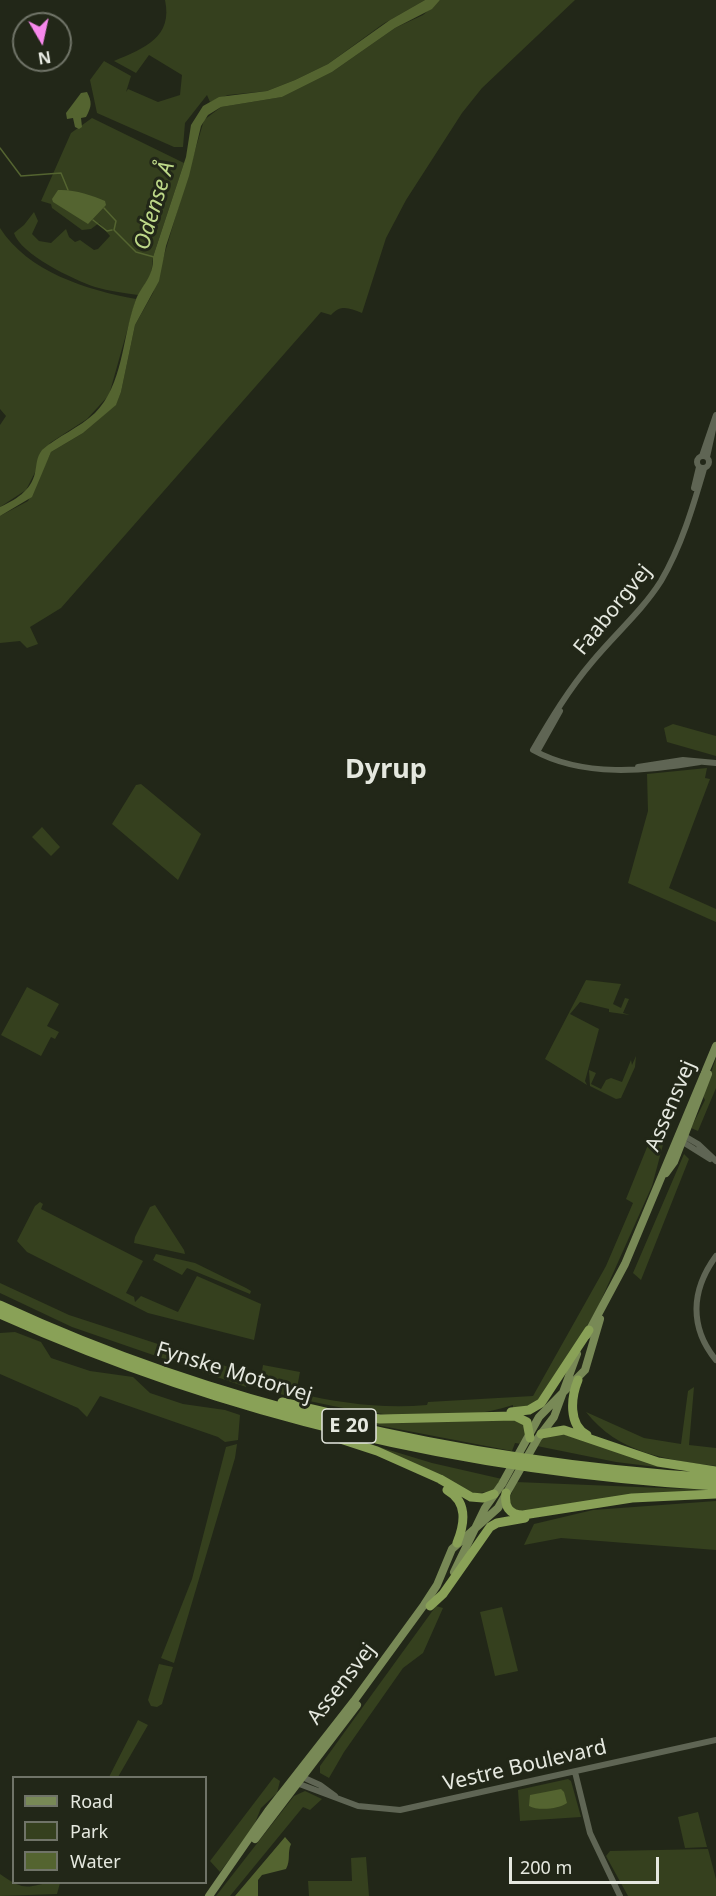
<!DOCTYPE html>
<html>
<head>
<meta charset="utf-8">
<style>
  body { margin:0 }
  #map { position:relative; width:716px; height:1896px; overflow:hidden; background:#222718; font-family:"Noto Sans",sans-serif }
  canvas { display:block }
  .legend { position:absolute; left:12px; top:1776px; width:195px; height:108px; box-sizing:border-box; background:#222718; border:2px solid #707468; margin:0; padding:8px 10px; list-style:none; font-size:18px; color:#e5e8df }
  .legend li { display:flex; align-items:center; gap:12px; height:30px }
  .legend b { width:30px; border:2px solid #707468 }
  .north { position:absolute; left:12px; top:12px; width:60px; height:60px; box-sizing:border-box; background:#222718; border:2px solid #707468; border-radius:50%; rotate:171deg; font-size:16px; font-weight:700; line-height:24px; text-align:center; color:#e5e8df }
  .north::after { content:''; display:block; margin:auto; width:21px; height:27px; background:#f788ec; clip-path:polygon(50% 0,100% 100%,50% 72%,0 100%) }
  .scale { position:absolute; left:509px; top:1857px; width:150px; height:27px; box-sizing:border-box; border:3px solid #e5e8df; border-top:0; padding-left:8px; font-size:18px; line-height:21px; white-space:nowrap; color:#e5e8df; -webkit-text-stroke:4px #222718; paint-order:stroke }
</style>
</head>
<body>
<div id="map">
<canvas width="716" height="1896"></canvas>
<ul class="legend">
<li><b style="height:8px;background:#788956"></b>Road</li>
<li><b style="height:16px;background:#35401e"></b>Park</li>
<li><b style="height:16px;background:#546430"></b>Water</li>
</ul>
<div class="north">N</div>
<div class="scale">200 m</div>
</div>
<script>
const ctx = document.querySelector('canvas').getContext('2d');
ctx.lineJoin = 'round';
function fill(path, color) {
  ctx.fillStyle = color;
  ctx.fill(path, 'evenodd');
}
function strokePath(path, color, width, dash) {
  ctx.strokeStyle = color;
  ctx.lineWidth = width;
  ctx.lineCap = dash ? 'butt' : 'round';
  ctx.setLineDash(dash || []);
  ctx.stroke(path);
}
function label(font, color, halo, rows, align = 'center') {
  ctx.font = font + ' "Noto Sans",sans-serif';
  ctx.lineWidth = 6;
  ctx.setLineDash([]);
  ctx.textBaseline = 'middle';
  ctx.strokeStyle = halo;
  ctx.fillStyle = color;
  for (const [text, x, y, turn = 0] of rows) {
    ctx.save();
    ctx.translate(x, y);
    ctx.rotate((+turn || 0) * Math.PI / 180);
    ctx.textAlign = isNaN(turn) ? turn : align;
    if (halo) ctx.strokeText(text, 0, 0);
    ctx.fillText(text, 0, 0);
    ctx.restore();
  }
}
fill(new Path2D(`
  M 165,0 L 425,0 L 383,24 L 328,64 L 295,80 L 267,91 L 228,95 L 210,102 L 207,95 L 185,123 L 183,147 L 174,147 L 97,113 L 90,80 L 104,61 L 131,76 L 126,92 L 128,89 L 158,102 L 180,95 L 182,75 L 149,55 L 136,73 L 114,61 C 145,48 173,37 165,0 Z
  M 440,0 L 575,0 L 482,88 L 462,113 L 406,200 L 386,238 L 362,313 C 349,308 341,304 331,315 L 321,312 L 61,608 L 30,627 L 38,644 L 27,648 L 20,641 L 0,643 L 0,516 L 28,501 L 51,452 L 83,433 L 116,404 L 121,392 L 135,325 L 153,293 L 204,120 L 221,107 L 282,97 L 332,72 L 395,28 L 423,15 Z
  M 92,118 L 184,163 L 153,257 L 151,276 L 138,295 C 124,293 109,291 95,287 C 74,280 20,254 14,233 L 24,225 L 34,212 L 38,221 L 32,234 L 39,241 L 51,243 L 66,229 L 69,237 L 75,242 L 80,240 L 94,250 L 98,249 L 110,236 L 99,223 L 91,229 L 82,230 L 52,208 L 51,204 L 41,201 L 71,133 Z
  M 0,228 C 28,272 87,290 136,299 L 109,395 L 87,419 L 50,443 L 26,490 L 0,507 L 0,425 L 6,416 L 0,409 Z
  M 673,724 L 716,736 L 716,756 L 667,742 L 664,728 Z
  M 707,768 L 705,778 L 710,779 L 669,888 L 716,909 L 716,922 L 628,883 L 648,811 L 647,774 Z
  M 141,784 L 201,834 L 178,880 L 112,824 L 136,785 Z
  M 42,827 L 60,847 L 51,856 L 32,837 Z
  M 586,980 L 621,984 L 613,1004 L 621,1008 L 625,998 L 629,999 L 623,1013 L 630,1015 L 609,1012 L 609,1009 L 580,1002 L 570,1014 L 599,1029 L 585,1081 L 587,1085 L 545,1059 Z
  M 27,987 L 59,1004 L 47,1026 L 59,1032 L 55,1039 L 51,1037 L 41,1056 L 1,1035 Z
  M 636,1056 L 635,1067 L 621,1098 L 616,1099 L 590,1086 L 589,1070 L 596,1073 L 591,1084 L 601,1089 L 606,1080 L 611,1078 L 622,1082 L 631,1060 L 632,1065 Z
  M 716,1058 L 716,1088 L 698,1131 L 691,1128 L 705,1100 L 703,1096 Z
  M 654,1130 L 664,1141 L 652,1186 L 598,1307 L 555,1382 L 537,1404 L 513,1410 L 513,1405 C 430,1431 341,1409 259,1389 L 263,1365 L 300,1372 L 296,1393 C 340,1403 382,1409 427,1405 L 428,1402 L 533,1396 L 606,1266 L 633,1203 L 626,1199 Z
  M 684,1154 L 689,1159 L 641,1280 L 633,1273 Z
  M 40,1202 L 43,1204 L 41,1209 L 143,1261 L 126,1293 L 134,1297 L 135,1302 L 141,1296 L 178,1312 L 197,1276 L 261,1304 L 254,1340 L 148,1313 L 27,1252 L 17,1241 L 35,1206 Z
  M 155,1205 L 184,1250 L 185,1254 L 134,1243 L 135,1237 L 150,1207 Z
  M 156,1254 L 195,1263 L 246,1288 L 251,1291 L 250,1294 L 187,1268 L 182,1275 L 153,1260 Z
  M 0,1283 L 69,1315 L 250,1374 L 246,1387 L 72,1327 L 0,1293 Z
  M 15,1332 L 41,1342 L 51,1358 L 90,1371 L 133,1377 L 150,1393 L 183,1404 L 225,1410 L 240,1415 L 238,1440 L 225,1442 L 218,1437 L 100,1396 L 87,1417 L 78,1408 L 0,1374 L 0,1333 Z
  M 694,1387 L 689,1445 L 716,1448 L 716,1466 C 666,1460 618,1453 586,1412 L 644,1438 L 681,1444 L 688,1391 Z
  M 357,1419 L 513,1419 L 523,1424 L 527,1433 L 522,1444 L 515,1443 L 512,1451 L 356,1421 Z
  M 555,1432 L 697,1472 L 616,1462 L 537,1446 L 544,1437 Z
  M 366,1443 L 432,1463 L 502,1479 L 492,1491 L 474,1494 Z
  M 237,1444 L 235,1458 L 174,1663 L 161,1658 L 192,1579 L 226,1447 Z
  M 516,1482 L 711,1490 L 520,1511 L 514,1509 L 509,1500 Z
  M 716,1501 L 716,1550 L 561,1538 L 524,1545 L 534,1524 L 593,1510 Z
  M 436,1606 L 443,1608 L 423,1653 L 403,1668 L 344,1752 L 329,1778 L 320,1773 L 320,1766 Z
  M 502,1607 L 518,1671 L 495,1676 L 480,1612 Z
  M 159,1664 L 173,1667 L 162,1704 L 157,1707 L 151,1706 L 148,1700 Z
  M 138,1720 L 148,1725 L 118,1777 L 109,1777 Z
  M 274,1777 L 280,1781 L 277,1793 L 261,1808 L 253,1828 L 220,1872 L 210,1861 Z
  M 568,1779 L 571,1781 L 581,1817 L 520,1821 L 518,1790 Z
  M 305,1791 L 322,1799 L 310,1810 L 303,1807 L 230,1896 L 216,1896 L 294,1796 Z
  M 698,1812 L 707,1847 L 685,1848 L 678,1817 Z
  M 708,1849 L 716,1879 L 716,1896 L 628,1896 L 606,1856 L 610,1851 Z
  M 366,1857 L 369,1896 L 309,1896 L 308,1881 L 352,1881 L 351,1858 Z
  M 0,1874 C 30,1896 28,1882 60,1883 L 57,1894 L 0,1896 Z`), '#35401e');
fill(new Path2D(`
  M 425,0 L 440,0 L 432,9 L 395,28 L 332,72 L 282,97 L 221,107 L 208,115 L 201,126 L 189,176 L 166,246 L 159,281 L 135,325 L 121,392 L 116,405 L 83,433 L 51,452 L 32,497 L 0,516 L 0,507 C 15,500 31,491 35,473 C 37,464 36,458 42,450 C 58,436 79,428 95,413 C 123,385 122,339 135,302 C 141,285 154,278 153,257 L 186,157 L 191,125 L 203,106 L 219,97 L 267,91 L 295,80 L 328,64 L 390,20 Z
  M 87,92 C 92,102 92,106 86,117 L 81,118 L 82,127 L 79,129 L 75,127 L 73,118 L 67,119 L 66,113 L 81,93 Z
  M 58,190 C 73,189 92,195 105,201 L 106,205 L 88,224 L 53,202 L 52,199 Z
  M 561,1789 L 564,1792 L 567,1803 C 559,1809 538,1811 529,1806 L 530,1795 Z
  M 285,1837 L 291,1844 C 287,1853 291,1860 286,1869 L 262,1875 L 258,1880 L 258,1896 L 235,1896 Z`), '#546430');
strokePath(new Path2D(`
  M 0,148 L 21,176 L 61,173 L 68,190
  M 104,208 L 116,221 L 114,230 L 136,252 L 154,257
  M 93,220 L 107,231 L 112,230`), '#546430', 1.5);
strokePath(new Path2D(`
  M697 462a6 6 0 1 1 12 0a6 6 0 1 1-12 0Z
  M 702,456 L 716,415
  M 707,457 L 714,425
  M 694,488 L 699,467
  M 537,752 L 560,711
  M 700,762 C 647,771 583,778 533,750 C 551,719 569,689 592,662 C 615,634 642,611 661,581 C 681,547 693,507 704,469
  M 638,767 L 683,760 L 716,763
  M 681,1134 L 698,1144 L 716,1161
  M 678,1139 L 710,1159
  M 716,1256 C 691,1290 689,1327 716,1360
  M 575,1772 L 590,1833 L 620,1896
  M 300,1776 L 320,1785 L 335,1796
  M 294,1782 L 358,1806 L 400,1810 L 716,1740`), '#5f6554', 6);
strokePath(new Path2D(`
  M 666,1173 L 674,1162 L 708,1074
  M 587,1335 L 625,1264 L 716,1046
  M 454,1572 L 485,1508 L 502,1484 L 539,1417 L 585,1370 L 600,1319
  M 255,1839 L 357,1705
  M 209,1896 L 268,1811 L 354,1701 L 424,1605 L 437,1585 L 452,1549 L 498,1508 L 538,1438 L 554,1417 L 577,1354`), '#788956', 8);
strokePath(new Path2D(`
  M 0,1305 C 227,1410 468,1462 716,1478
  M 0,1314 C 230,1417 465,1471 716,1486
  M 578,1380 C 571,1397 568,1425 587,1435
  M 282,1402 L 329,1413 L 380,1419 L 515,1416 L 527,1422 L 530,1438
  M 511,1412 L 529,1410 L 541,1403 L 589,1330
  M 541,1434 L 564,1430 L 658,1462 L 716,1471
  M 328,1435 L 377,1451 L 440,1479 L 471,1497 L 483,1498 L 494,1494
  M 447,1490 C 468,1502 465,1523 457,1543
  M 506,1493 C 504,1506 509,1515 523,1515 L 632,1498 L 716,1494
  M 430,1606 L 443,1594 L 490,1527 L 497,1523 L 525,1518`), '#89a157', 9);
for (const [x, y, w] of [
  [349,1426,54]
]) {
  const box = new Path2D();
  box.roundRect(x - w / 2, y - 17, w, 34, 4.5);
  ctx.fillStyle = '#222718';
  ctx.fill(box);
  strokePath(box, '#e5e8df', 1.5);
}
label('bold 20px', '#e5e8df', null, [
  ["E 20",349,1426]
]);
label('21px', '#e5e8df', '#222718', [
  ["Faaborgvej",613,610,-51],
  ["Assensvej",671,1106,-67],
  ["Fynske Motorvej",234,1373,17],
  ["Assensvej",342,1684,-52],
  ["Vestre Boulevard",525,1766,-13]
]);
label('italic 22px', '#bdd888', '#222718', [
  ["Odense Å",155,206,-73]
]);
label('bold 27px', '#e5e8df', '#222718', [
  ["Dyrup",386,770]
]);
</script>
</body>
</html>
